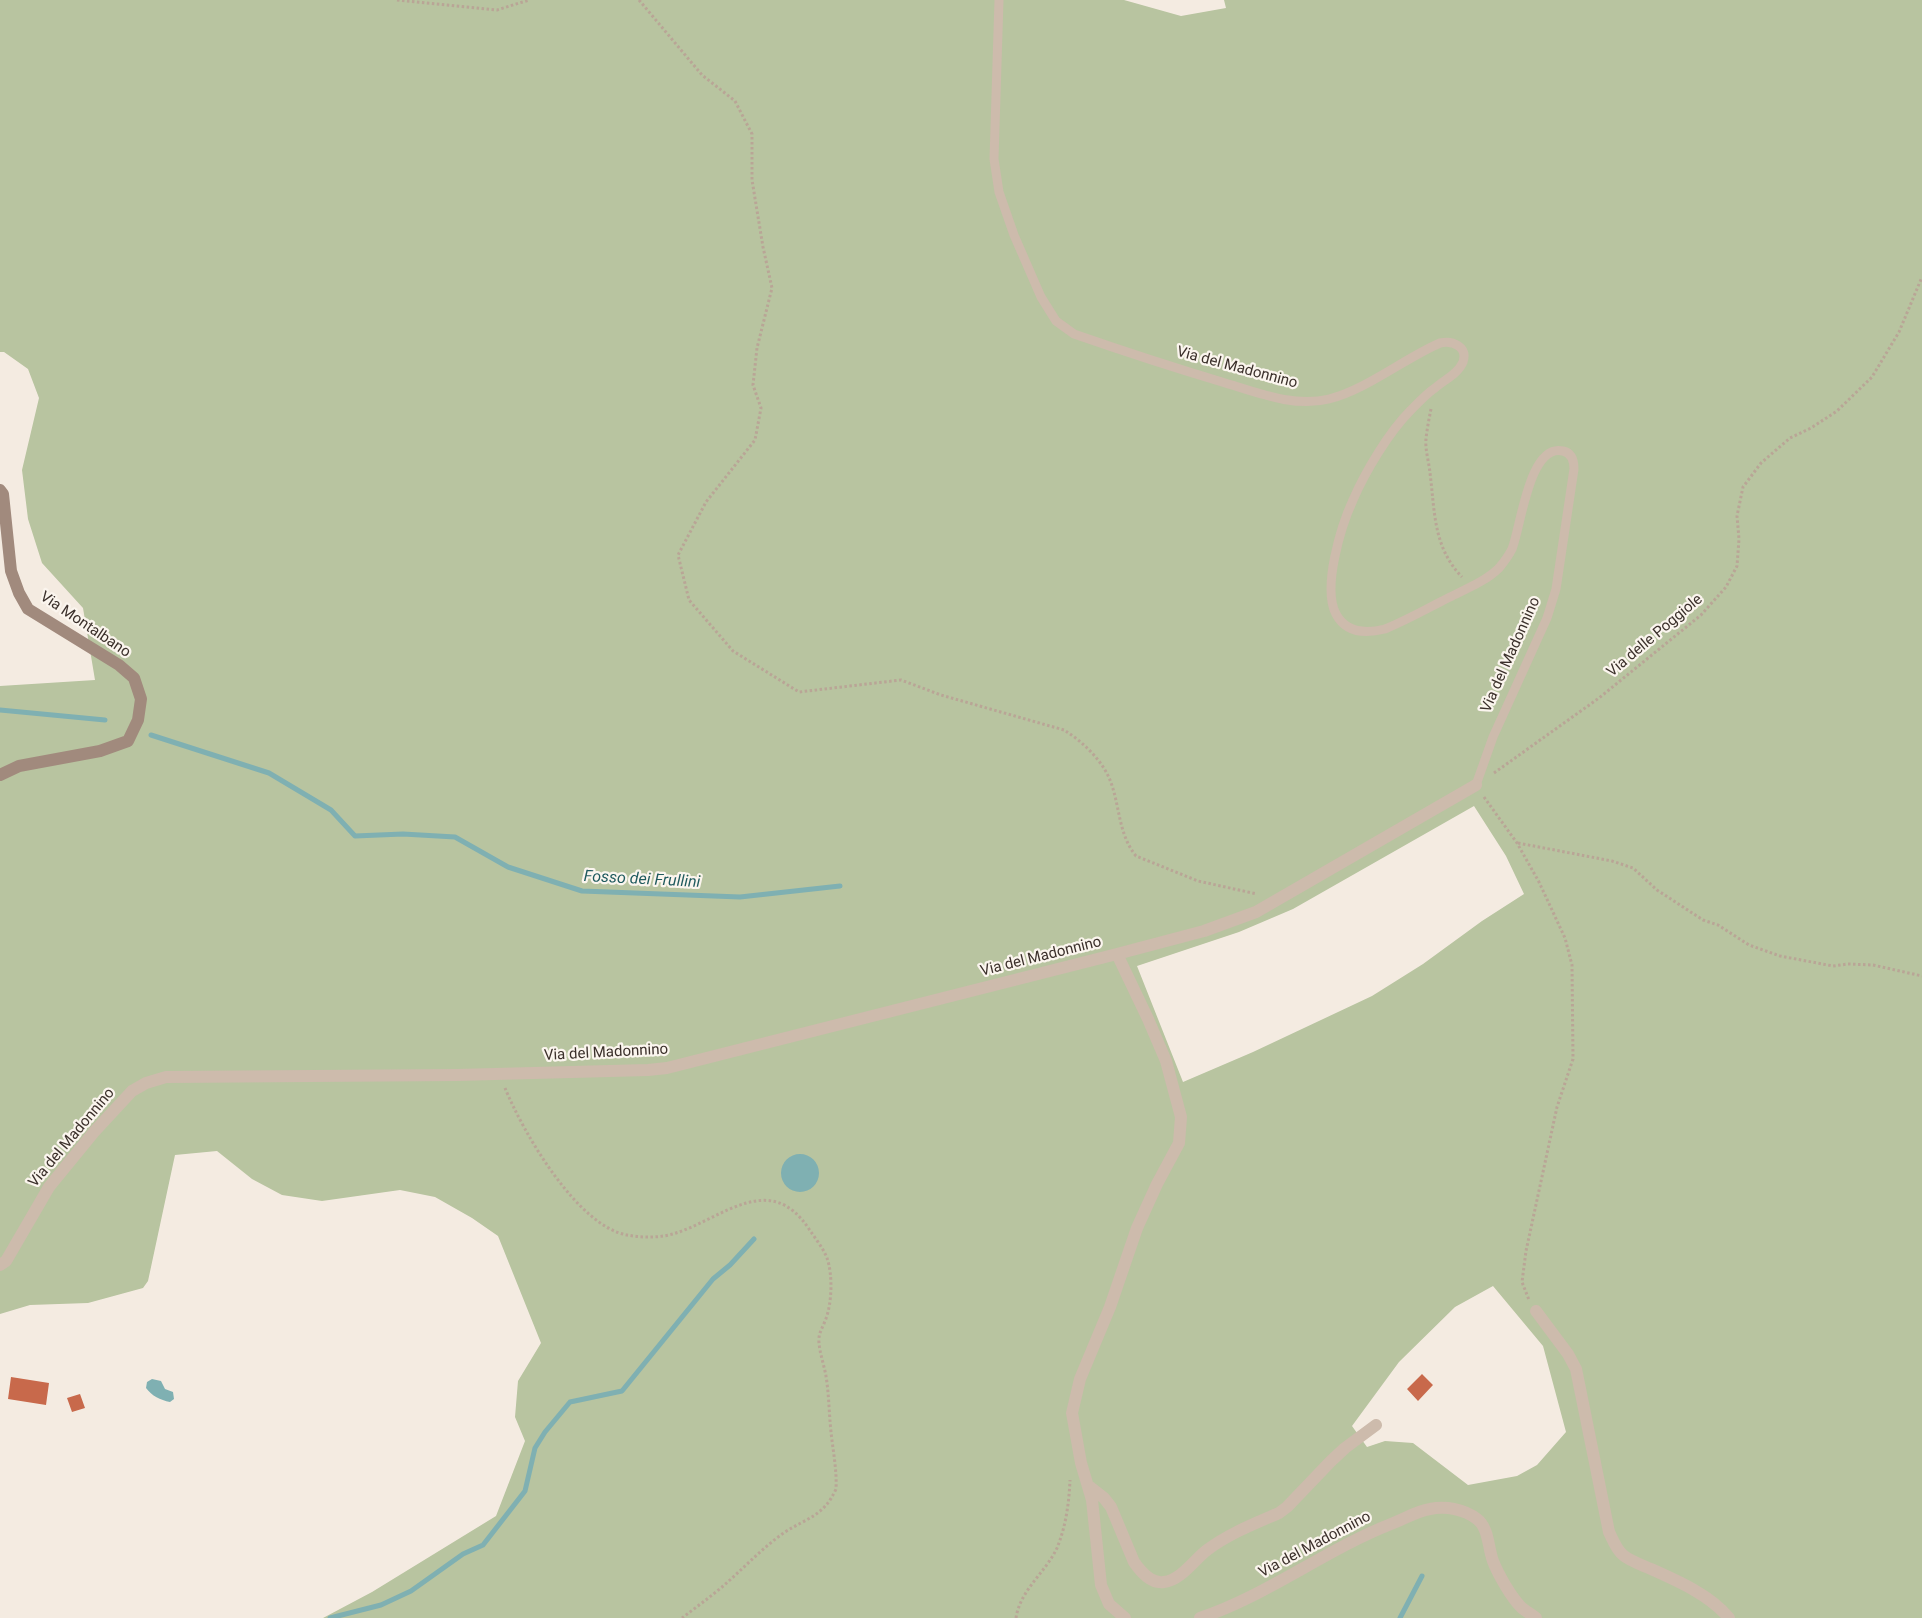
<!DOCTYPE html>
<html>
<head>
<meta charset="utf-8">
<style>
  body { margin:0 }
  canvas { display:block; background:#f4ebe1 }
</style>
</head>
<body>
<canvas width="1922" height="1618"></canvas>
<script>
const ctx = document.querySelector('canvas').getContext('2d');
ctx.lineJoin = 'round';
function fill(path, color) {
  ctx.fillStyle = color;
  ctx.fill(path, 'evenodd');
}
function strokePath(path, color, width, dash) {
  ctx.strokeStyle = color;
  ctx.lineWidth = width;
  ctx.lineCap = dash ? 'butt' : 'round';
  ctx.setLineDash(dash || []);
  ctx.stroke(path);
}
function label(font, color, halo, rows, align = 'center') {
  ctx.font = font + ' Roboto,sans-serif';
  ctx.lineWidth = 4.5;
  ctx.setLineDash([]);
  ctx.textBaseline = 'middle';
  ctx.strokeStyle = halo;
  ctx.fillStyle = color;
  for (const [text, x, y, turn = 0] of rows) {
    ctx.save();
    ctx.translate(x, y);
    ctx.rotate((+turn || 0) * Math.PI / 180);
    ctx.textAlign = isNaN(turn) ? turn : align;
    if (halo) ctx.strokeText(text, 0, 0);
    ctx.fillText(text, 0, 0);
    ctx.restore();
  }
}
fill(new Path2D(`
  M 0,0 L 1124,0 L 1181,16 L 1226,8 L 1224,0 L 1922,0 L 1922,1618 L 323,1618 L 372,1592 L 496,1516 L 525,1441 L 515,1417 L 518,1381 L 541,1343 L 498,1236 L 472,1218 L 435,1197 L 400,1190 L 322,1201 L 282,1195 L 252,1179 L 217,1151 L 175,1155 L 148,1281 L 143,1288 L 88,1303 L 30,1305 L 0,1314 L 0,686 L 95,680 L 83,608 L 42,563 L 28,519 L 22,470 L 39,398 L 28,369 L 4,352 L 0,352 ZM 1474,806 L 1506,856 L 1524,894 L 1482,921 L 1423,964 L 1372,996 L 1253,1052 L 1183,1082 L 1137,966 L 1239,932 L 1293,909 ZM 1493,1286 L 1543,1346 L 1566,1432 L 1537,1465 L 1517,1476 L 1468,1485 L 1413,1443 L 1385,1441 L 1367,1447 L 1352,1426 L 1399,1362 L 1455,1307 Z`), '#b8c4a0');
fill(new Path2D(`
  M781 1173a19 19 0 1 1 38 0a19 19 0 1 1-38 0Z
  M 152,1379 L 161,1381 L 165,1389 L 173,1392 L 174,1399 L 170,1402 C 160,1400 152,1396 146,1388 L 147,1382 Z`), '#7fb0b2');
strokePath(new Path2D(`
  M 0,710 L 105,720
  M 151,735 L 269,773 L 331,810 L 355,836 L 403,834 L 455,837 L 508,867 L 582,891 L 740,897 L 840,886
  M 330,1618 L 381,1605 L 411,1591 L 463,1554 L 483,1545 L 525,1491 L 535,1448 L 545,1432 L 570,1402 L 622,1391 L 713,1279 L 730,1265 L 754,1239
  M 1400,1618 L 1422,1576`), '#7fb0b2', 5);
fill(new Path2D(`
  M 1422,1374 L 1433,1385 L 1418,1401 L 1407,1389 Z
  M 11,1377 L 49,1383 L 46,1405 L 8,1399 Z
  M 80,1394 L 85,1408 L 72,1412 L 67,1398 Z`), '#c8694b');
strokePath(new Path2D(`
  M 397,0 L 497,10 L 529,0
  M 639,0 L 702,75 L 735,101 L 752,134 L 752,180 L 763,247 L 772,288 L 757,348 L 753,385 L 761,408 L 755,440 L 706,502 L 678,555 L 689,600 L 733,651 L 799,692 L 901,680 L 941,695 L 1064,730 C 1082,741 1102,760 1110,780 C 1120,805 1118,834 1136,856 L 1198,881 L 1257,894
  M 1431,409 C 1429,419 1427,429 1426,439 C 1425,450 1429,462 1430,473 C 1435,512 1433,547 1462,577
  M 1494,773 L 1599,698 L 1701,615 L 1726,587 L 1737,566 L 1739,539 L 1737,516 L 1743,487 L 1761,463 L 1790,438 L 1811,428 L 1837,411 L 1872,377 L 1899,332 L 1922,277
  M 1484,797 L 1517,843 L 1539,882 L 1565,938 L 1572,965 L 1573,1059 L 1557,1107 L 1526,1251 L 1522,1282 L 1529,1300
  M 1518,843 L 1612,861 L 1633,868 L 1657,890 L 1703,920 L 1718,925 L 1749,945 L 1780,956 L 1833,966 L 1848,964 L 1873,965 L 1922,976
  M 505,1088 C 523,1132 577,1226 627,1235 C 643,1238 661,1238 676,1233 C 723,1218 770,1170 809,1229 C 815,1238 823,1248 827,1258 C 833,1275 832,1305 825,1321 C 822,1329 818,1334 819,1343 C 820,1354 824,1365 826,1376 C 829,1395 829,1413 831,1432 C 833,1451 837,1470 836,1489 C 824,1516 807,1518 785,1532 C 762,1548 743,1569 722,1587 C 709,1598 695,1608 682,1618
  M 1016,1618 C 1020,1590 1046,1572 1057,1548 C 1066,1526 1069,1503 1070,1480`), '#b9a596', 3, [2.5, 2.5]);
strokePath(new Path2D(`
  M 999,0 L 994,159 L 999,192 L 1014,235 L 1041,297 L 1056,321 L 1074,334 C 1123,351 1172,367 1222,382 C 1256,392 1294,408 1329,399 C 1366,390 1405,358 1440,343 C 1453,340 1468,347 1463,362 C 1458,374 1444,380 1435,388 C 1426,394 1418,403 1410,411 C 1389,432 1365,472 1353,500 C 1341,526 1322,588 1336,614 C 1346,633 1365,634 1385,629 C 1407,620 1428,608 1450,597 C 1466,589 1486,581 1499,568 C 1504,562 1509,555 1512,549 C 1521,527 1529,443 1563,451 C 1572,453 1574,461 1574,469 L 1556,589 L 1547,618 L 1493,737 L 1476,785`), '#cdbbac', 9);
strokePath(new Path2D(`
  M 1117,954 L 1204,931 L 1256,912 L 1476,785
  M 0,1265 L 6,1261 L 49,1187 L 94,1132 L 132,1091 L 146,1083 L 166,1077 L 457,1075 L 648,1070 L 667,1068 L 1117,954 L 1148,1019 L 1166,1061 L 1181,1117 L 1179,1143 L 1157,1184 L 1137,1228 L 1110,1307 L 1080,1379 L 1072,1413 L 1081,1463 L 1092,1500 L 1101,1585 L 1109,1604 L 1125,1618
  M 1536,1311 L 1568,1354 L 1576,1369 L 1609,1532 C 1613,1540 1616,1549 1623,1555 C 1630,1561 1642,1565 1651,1569 C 1678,1581 1710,1595 1729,1618
  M 1090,1487 L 1104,1498 L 1111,1507 L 1134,1562 C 1141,1572 1151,1584 1164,1582 C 1181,1580 1194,1560 1207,1550 C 1230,1533 1254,1524 1279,1513 L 1287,1507 L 1331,1461 L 1345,1448 L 1376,1425
  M 1200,1618 C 1268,1595 1325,1550 1391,1524 C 1404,1519 1417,1511 1430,1509 C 1446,1506 1464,1509 1477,1519 C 1489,1528 1488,1548 1493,1561 C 1498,1574 1511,1597 1521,1607 C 1525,1611 1531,1614 1536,1618`), '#cdbbac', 12);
strokePath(new Path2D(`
  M 0,490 L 3,494 L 11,571 L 19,593 L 28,609 L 119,665 L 134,678 L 141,699 L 138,720 L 128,741 L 100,751 L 19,766 L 0,775`), '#a18a7d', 12);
label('15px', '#3b302b', '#fbf5ee', [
  ["Via del Madonnino",1237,368,15],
  ["Via Montalbano",85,625,34],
  ["Via delle Poggiole",1655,636,-40],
  ["Via del Madonnino",1511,655,-66],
  ["Via del Madonnino",1041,957,-14],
  ["Via del Madonnino",606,1053,-3],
  ["Via del Madonnino",72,1138,-50],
  ["Via del Madonnino",1315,1545,-28]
]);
label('italic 16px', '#1f5a5e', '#fbf5ee', [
  ["Fosso dei Frullini",642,880,3]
]);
</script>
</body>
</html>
